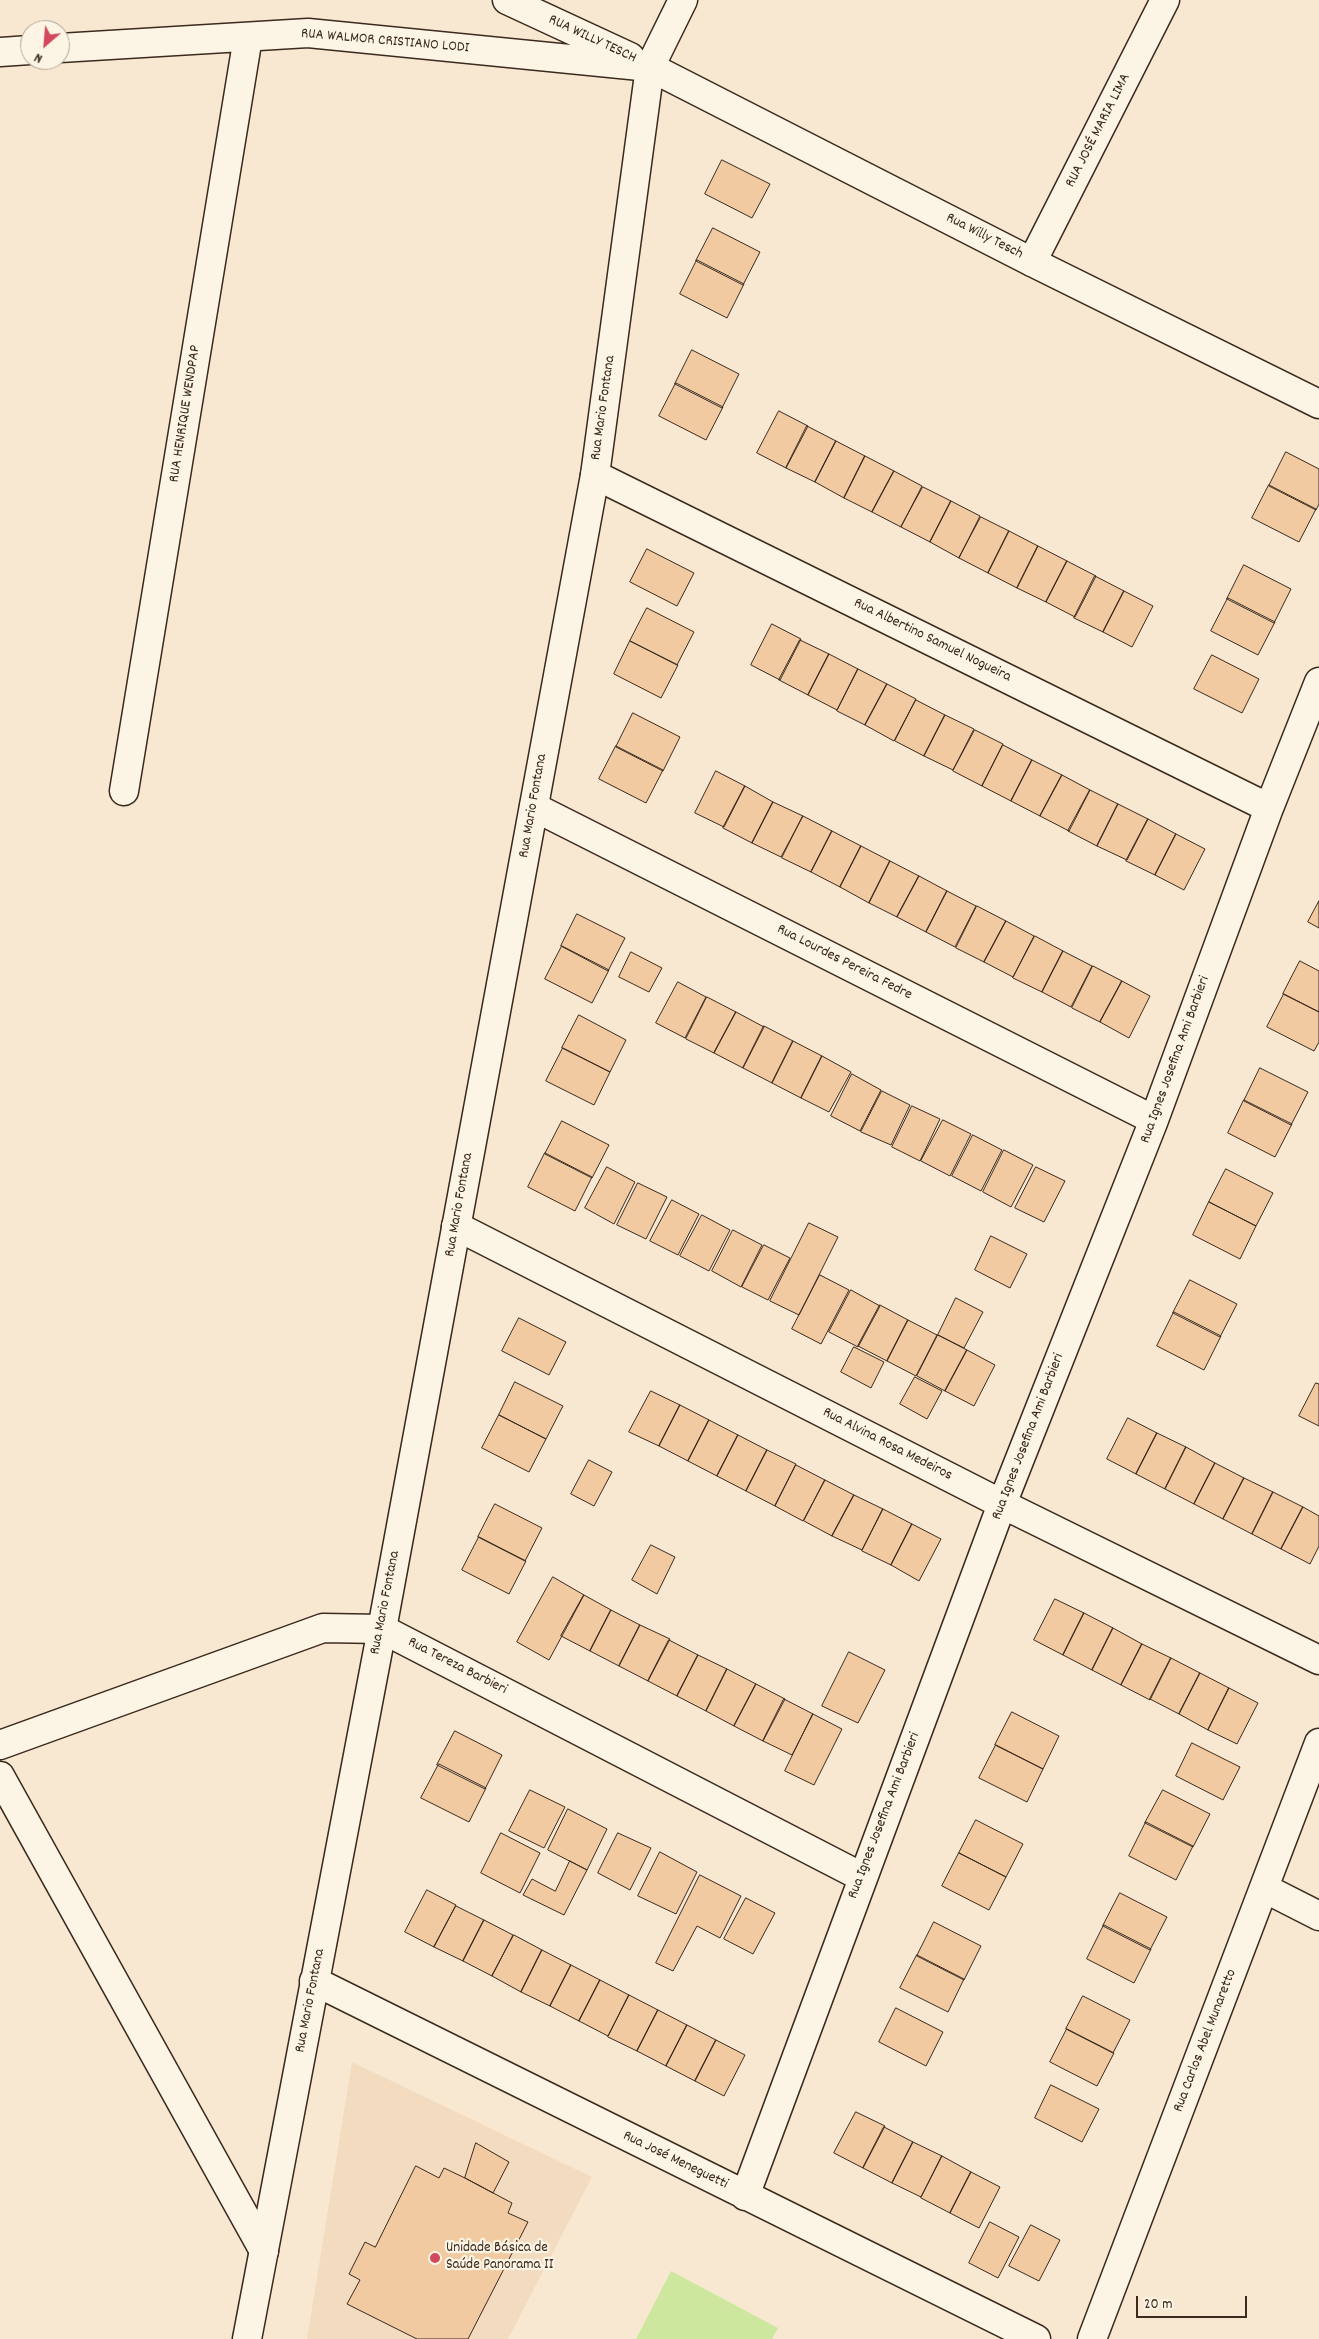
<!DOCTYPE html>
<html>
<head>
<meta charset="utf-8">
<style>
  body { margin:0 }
  #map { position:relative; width:1319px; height:2339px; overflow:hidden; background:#f9e8d1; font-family:Dekko,sans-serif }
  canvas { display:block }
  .north { position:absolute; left:20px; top:20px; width:50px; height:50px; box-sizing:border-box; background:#fcf5e5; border:1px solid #afa495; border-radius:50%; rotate:207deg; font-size:14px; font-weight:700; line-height:20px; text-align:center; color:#3b2a1e }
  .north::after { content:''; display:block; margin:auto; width:18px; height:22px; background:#d1495b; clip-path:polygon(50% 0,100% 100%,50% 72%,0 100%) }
  .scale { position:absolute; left:1136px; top:2296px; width:111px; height:22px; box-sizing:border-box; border:2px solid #3b2a1e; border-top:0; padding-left:6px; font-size:15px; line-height:18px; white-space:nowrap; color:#3b2a1e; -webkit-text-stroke:4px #fcf5e5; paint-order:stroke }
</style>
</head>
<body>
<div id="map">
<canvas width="1319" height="2339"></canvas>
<div class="north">N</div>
<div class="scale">20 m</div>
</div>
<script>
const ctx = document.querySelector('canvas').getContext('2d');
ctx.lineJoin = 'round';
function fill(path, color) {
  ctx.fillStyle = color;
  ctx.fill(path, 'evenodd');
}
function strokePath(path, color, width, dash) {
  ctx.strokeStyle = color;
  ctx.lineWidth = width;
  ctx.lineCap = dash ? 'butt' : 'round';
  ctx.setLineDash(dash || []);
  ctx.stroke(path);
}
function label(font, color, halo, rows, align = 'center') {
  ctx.font = font + ' Dekko,sans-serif';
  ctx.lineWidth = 4.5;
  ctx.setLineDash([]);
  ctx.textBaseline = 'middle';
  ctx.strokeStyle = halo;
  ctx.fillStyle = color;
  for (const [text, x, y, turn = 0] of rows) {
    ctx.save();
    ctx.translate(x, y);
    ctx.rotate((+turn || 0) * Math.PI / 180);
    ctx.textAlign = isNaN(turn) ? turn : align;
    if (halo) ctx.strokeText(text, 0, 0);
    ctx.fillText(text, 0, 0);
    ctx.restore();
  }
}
fill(new Path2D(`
  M 352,2062 L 592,2177 L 508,2339 L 307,2339 Z`), '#f3dbc0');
fill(new Path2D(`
  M 671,2271 L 778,2328 L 772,2339 L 636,2339 Z`), '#cde89e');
const building = new Path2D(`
  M 722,160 L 770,184 L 752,218 L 705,194 Z
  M 713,228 L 760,252 L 743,285 L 696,261 Z
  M 697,260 L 744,284 L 727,318 L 680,294 Z
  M 692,350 L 739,374 L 722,408 L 675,384 Z
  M 676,383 L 723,407 L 706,440 L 659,416 Z
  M 779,411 L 808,426 L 786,468 L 757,453 Z
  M 807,426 L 836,441 L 815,482 L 786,468 Z
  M 836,441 L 865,456 L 844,498 L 815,482 Z
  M 1286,452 L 1319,469 L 1319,504 L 1316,510 L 1269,486 Z
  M 865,456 L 894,471 L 872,512 L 844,498 Z
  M 894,471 L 922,486 L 901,527 L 872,512 Z
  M 1269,485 L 1316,509 L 1299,542 L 1252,518 Z
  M 923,487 L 951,501 L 930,542 L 901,527 Z
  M 951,501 L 980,516 L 959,558 L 930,542 Z
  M 981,517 L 1009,531 L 988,573 L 959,558 Z
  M 1009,531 L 1038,546 L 1017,588 L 988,573 Z
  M 1038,546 L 1067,561 L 1046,602 L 1017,588 Z
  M 647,549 L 694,573 L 677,606 L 630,582 Z
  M 1067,561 L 1096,576 L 1075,617 L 1046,602 Z
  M 1244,565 L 1291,589 L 1274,623 L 1227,599 Z
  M 1095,576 L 1124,591 L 1103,632 L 1074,618 Z
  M 1124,591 L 1153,606 L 1132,647 L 1103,632 Z
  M 1228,598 L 1275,622 L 1258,655 L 1211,631 Z
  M 647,608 L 694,632 L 677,665 L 630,641 Z
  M 772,624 L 801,639 L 780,680 L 751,665 Z
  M 800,640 L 829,654 L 808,695 L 779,680 Z
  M 630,641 L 678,665 L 661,698 L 614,674 Z
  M 829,654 L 858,669 L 837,710 L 808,695 Z
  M 1212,655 L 1259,679 L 1242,713 L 1194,689 Z
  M 858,669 L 887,684 L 865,725 L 837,711 Z
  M 887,684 L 916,699 L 894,741 L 865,725 Z
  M 916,700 L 945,715 L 924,756 L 895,741 Z
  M 633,713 L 680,737 L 663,771 L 616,747 Z
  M 945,715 L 974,729 L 953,770 L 924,756 Z
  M 975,730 L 1003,744 L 982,786 L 953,771 Z
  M 1003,745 L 1032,760 L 1011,801 L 982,786 Z
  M 616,746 L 663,770 L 646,803 L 599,779 Z
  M 1032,760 L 1062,775 L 1040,816 L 1011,801 Z
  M 716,771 L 745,786 L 724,827 L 695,813 Z
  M 1062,775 L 1090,790 L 1069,831 L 1040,816 Z
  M 745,786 L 773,802 L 752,843 L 723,828 Z
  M 1090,790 L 1118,804 L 1097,846 L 1068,831 Z
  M 773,802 L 803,816 L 781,857 L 752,843 Z
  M 1118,804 L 1148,819 L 1127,860 L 1097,846 Z
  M 803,816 L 832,831 L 811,872 L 782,858 Z
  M 1148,819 L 1176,834 L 1155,875 L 1126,861 Z
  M 832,831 L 861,846 L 840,887 L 811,872 Z
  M 1176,834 L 1205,849 L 1184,890 L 1155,875 Z
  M 861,846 L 890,861 L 869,903 L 840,887 Z
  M 890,861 L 919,876 L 897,917 L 869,903 Z
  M 919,876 L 947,891 L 926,932 L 897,917 Z
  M 947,891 L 976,906 L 955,947 L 926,932 Z
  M 1319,901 L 1319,928 L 1308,922 Z
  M 977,906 L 1006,921 L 984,962 L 956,948 Z
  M 577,914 L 625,938 L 608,971 L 561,946 Z
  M 1006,921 L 1034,936 L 1013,977 L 984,962 Z
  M 1035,936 L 1063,951 L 1042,992 L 1013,978 Z
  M 562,946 L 609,970 L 592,1003 L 545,979 Z
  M 1063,951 L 1092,966 L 1071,1007 L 1042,992 Z
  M 631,952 L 662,968 L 649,992 L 619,977 Z
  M 1300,961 L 1319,971 L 1319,1012 L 1283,994 Z
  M 1093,966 L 1122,981 L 1100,1022 L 1072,1008 Z
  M 1122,981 L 1150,996 L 1129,1038 L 1100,1022 Z
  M 678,982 L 706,997 L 685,1038 L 656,1023 Z
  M 1284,994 L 1319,1012 L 1319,1042 L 1314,1051 L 1267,1027 Z
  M 707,997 L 736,1012 L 714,1053 L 686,1039 Z
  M 736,1012 L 764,1027 L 743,1068 L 714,1053 Z
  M 579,1015 L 626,1040 L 610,1072 L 562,1048 Z
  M 764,1026 L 793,1041 L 772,1083 L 743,1068 Z
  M 793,1041 L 822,1056 L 801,1098 L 772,1083 Z
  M 563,1048 L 610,1072 L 594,1105 L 546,1081 Z
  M 822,1056 L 851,1072 L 829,1112 L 801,1098 Z
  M 1260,1068 L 1308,1092 L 1291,1125 L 1244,1101 Z
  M 852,1074 L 881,1090 L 860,1131 L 831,1116 Z
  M 882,1091 L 910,1105 L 891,1145 L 861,1132 Z
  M 1244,1100 L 1292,1124 L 1275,1157 L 1228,1133 Z
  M 912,1106 L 940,1119 L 920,1161 L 892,1147 Z
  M 943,1120 L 971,1134 L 950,1176 L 921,1161 Z
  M 562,1121 L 609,1145 L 592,1178 L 545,1154 Z
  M 973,1135 L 1002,1150 L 981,1191 L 952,1176 Z
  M 1004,1150 L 1033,1165 L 1011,1207 L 983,1192 Z
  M 545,1153 L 592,1177 L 575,1211 L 528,1187 Z
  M 607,1167 L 635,1182 L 614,1224 L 585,1208 Z
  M 1036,1167 L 1065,1181 L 1044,1222 L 1015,1208 Z
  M 1226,1169 L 1273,1193 L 1256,1226 L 1209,1202 Z
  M 638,1183 L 667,1197 L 646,1239 L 617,1225 Z
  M 672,1200 L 699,1214 L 678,1255 L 650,1241 Z
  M 1209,1202 L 1256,1226 L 1240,1259 L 1193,1235 Z
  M 702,1215 L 730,1230 L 709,1271 L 680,1256 Z
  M 809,1223 L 838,1237 L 799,1315 L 770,1301 Z
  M 733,1230 L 762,1245 L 741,1287 L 712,1271 Z
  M 991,1236 L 1027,1254 L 1010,1288 L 975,1270 Z
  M 764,1245 L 790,1258 L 768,1300 L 742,1287 Z
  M 820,1275 L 849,1290 L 821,1344 L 792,1329 Z
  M 1190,1280 L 1237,1304 L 1220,1337 L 1173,1313 Z
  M 851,1290 L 880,1306 L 858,1347 L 829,1332 Z
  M 956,1298 L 983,1312 L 964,1348 L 938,1335 Z
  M 880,1305 L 908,1320 L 887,1361 L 858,1346 Z
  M 1174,1312 L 1221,1336 L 1204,1370 L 1157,1346 Z
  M 519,1318 L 566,1342 L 549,1375 L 502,1351 Z
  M 908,1320 L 937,1335 L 916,1376 L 887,1361 Z
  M 938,1335 L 967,1350 L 945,1391 L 917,1376 Z
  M 854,1347 L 884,1362 L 871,1388 L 841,1372 Z
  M 967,1350 L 995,1365 L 974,1406 L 945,1391 Z
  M 915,1377 L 942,1391 L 927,1419 L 900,1404 Z
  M 515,1382 L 563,1406 L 546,1439 L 499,1415 Z
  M 1316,1383 L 1319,1384 L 1319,1426 L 1299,1416 Z
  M 651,1391 L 680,1405 L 659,1446 L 629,1432 Z
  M 680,1405 L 709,1420 L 688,1461 L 659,1446 Z
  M 499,1415 L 546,1439 L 529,1472 L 482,1448 Z
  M 1128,1418 L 1157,1433 L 1136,1474 L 1107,1459 Z
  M 709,1420 L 738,1435 L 717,1476 L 688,1461 Z
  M 1157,1433 L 1186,1447 L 1165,1489 L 1136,1474 Z
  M 738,1435 L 767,1450 L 746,1491 L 717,1476 Z
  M 1186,1447 L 1215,1463 L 1194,1504 L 1165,1489 Z
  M 767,1450 L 796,1464 L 775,1506 L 746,1491 Z
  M 589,1460 L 612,1472 L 594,1506 L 571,1494 Z
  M 1215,1463 L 1244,1478 L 1223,1519 L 1194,1504 Z
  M 796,1465 L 825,1480 L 803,1521 L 775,1506 Z
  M 1244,1478 L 1273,1492 L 1252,1534 L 1223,1519 Z
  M 825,1480 L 854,1495 L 832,1536 L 804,1521 Z
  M 1273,1492 L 1303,1507 L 1281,1549 L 1252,1534 Z
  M 854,1495 L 883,1509 L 862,1550 L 832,1536 Z
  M 495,1504 L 542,1528 L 525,1561 L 478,1537 Z
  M 1303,1507 L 1319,1516 L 1319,1546 L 1310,1564 L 1281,1549 Z
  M 883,1509 L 912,1524 L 891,1565 L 862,1551 Z
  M 912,1524 L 941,1539 L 919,1581 L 891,1565 Z
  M 479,1537 L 526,1561 L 509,1594 L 462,1570 Z
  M 651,1545 L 675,1557 L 657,1594 L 632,1580 Z
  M 553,1577 L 584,1595 L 549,1660 L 517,1642 Z
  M 584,1595 L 611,1610 L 590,1651 L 561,1636 Z
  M 1055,1599 L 1084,1613 L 1063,1655 L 1034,1640 Z
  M 611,1610 L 640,1625 L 619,1666 L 590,1651 Z
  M 1084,1613 L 1113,1628 L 1092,1670 L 1063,1655 Z
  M 640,1625 L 670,1639 L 648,1681 L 619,1666 Z
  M 1113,1628 L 1142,1644 L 1121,1685 L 1092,1670 Z
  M 669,1640 L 698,1655 L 677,1696 L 648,1681 Z
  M 1142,1644 L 1171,1658 L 1150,1700 L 1121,1685 Z
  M 849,1652 L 885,1670 L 858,1723 L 822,1706 Z
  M 698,1655 L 727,1669 L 706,1711 L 677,1696 Z
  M 1171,1658 L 1200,1673 L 1179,1714 L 1150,1699 Z
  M 727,1669 L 756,1684 L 734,1726 L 706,1711 Z
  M 1200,1673 L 1229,1688 L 1208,1730 L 1179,1714 Z
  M 756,1684 L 785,1699 L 763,1741 L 734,1726 Z
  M 1229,1688 L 1258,1703 L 1237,1744 L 1208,1730 Z
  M 784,1699 L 813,1714 L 792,1755 L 763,1741 Z
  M 1012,1712 L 1059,1736 L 1043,1769 L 995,1745 Z
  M 813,1714 L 842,1729 L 814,1785 L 785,1771 Z
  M 455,1731 L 502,1755 L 485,1789 L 437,1765 Z
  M 1192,1743 L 1240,1767 L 1223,1800 L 1176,1776 Z
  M 996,1745 L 1043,1769 L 1027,1802 L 979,1778 Z
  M 439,1764 L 486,1788 L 469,1822 L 421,1798 Z
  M 530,1790 L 565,1807 L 544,1848 L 509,1831 Z
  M 1163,1790 L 1210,1814 L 1193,1847 L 1145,1823 Z
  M 568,1809 L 607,1829 L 587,1870 L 548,1850 Z
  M 976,1820 L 1023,1844 L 1006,1877 L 959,1853 Z
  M 1146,1822 L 1193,1846 L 1176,1880 L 1129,1856 Z
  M 501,1833 L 540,1853 L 520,1893 L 481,1873 Z
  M 618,1833 L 651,1848 L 630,1890 L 598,1873 Z
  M 660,1852 L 697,1872 L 676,1914 L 638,1896 Z
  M 959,1853 L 1006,1877 L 989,1910 L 942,1886 Z
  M 570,1861 L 587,1870 L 564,1915 L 523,1895 L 532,1879 L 555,1891 Z
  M 700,1875 L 741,1896 L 720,1938 L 697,1926 L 673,1971 L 656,1963 Z
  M 427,1890 L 456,1905 L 434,1947 L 405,1932 Z
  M 1120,1893 L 1167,1917 L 1150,1950 L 1103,1926 Z
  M 746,1898 L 775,1913 L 753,1954 L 724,1939 Z
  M 456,1906 L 484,1920 L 463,1961 L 434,1947 Z
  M 484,1920 L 513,1935 L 492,1976 L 463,1961 Z
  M 934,1922 L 981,1946 L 964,1980 L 917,1956 Z
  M 1104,1925 L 1151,1949 L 1134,1983 L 1087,1959 Z
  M 514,1935 L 542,1950 L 521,1992 L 492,1976 Z
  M 542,1950 L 571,1965 L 550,2006 L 521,1992 Z
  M 917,1955 L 964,1979 L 948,2012 L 900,1988 Z
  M 571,1965 L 600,1980 L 579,2021 L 550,2006 Z
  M 600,1980 L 629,1995 L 608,2036 L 579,2021 Z
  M 629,1995 L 658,2010 L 637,2051 L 608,2037 Z
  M 1083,1996 L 1130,2020 L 1113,2053 L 1066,2029 Z
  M 896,2008 L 943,2032 L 926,2066 L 879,2042 Z
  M 658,2010 L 687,2025 L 666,2066 L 637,2051 Z
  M 687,2025 L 716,2040 L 695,2081 L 666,2066 Z
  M 1067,2029 L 1114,2053 L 1097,2086 L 1050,2062 Z
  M 716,2040 L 745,2055 L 724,2096 L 695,2081 Z
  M 1051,2085 L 1099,2109 L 1082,2142 L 1035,2118 Z
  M 856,2112 L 885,2126 L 863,2168 L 834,2153 Z
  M 884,2127 L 913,2142 L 892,2183 L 863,2168 Z
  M 913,2142 L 942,2156 L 921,2197 L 892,2183 Z
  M 476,2143 L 509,2162 L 493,2193 L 465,2178 Z
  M 942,2156 L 971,2172 L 950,2213 L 921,2198 Z
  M 416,2166 L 439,2178 L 444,2168 L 465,2178 L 512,2203 L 508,2213 L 528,2222 L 468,2339 L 417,2339 L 347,2304 L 360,2280 L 349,2274 L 365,2242 L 375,2247 Z
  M 971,2172 L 1000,2187 L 979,2228 L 950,2213 Z
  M 990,2222 L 1019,2237 L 998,2278 L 969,2263 Z
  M 1031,2225 L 1060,2240 L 1039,2281 L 1009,2266 Z`);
fill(building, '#f1caa1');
strokePath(building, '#3b2a1e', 1);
const street = new Path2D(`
  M 507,0 L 630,57
  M 60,48 L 308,33 L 650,67
  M 0,52 L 30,50
  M 650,67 L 683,0
  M 1032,262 L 1165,0
  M 595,475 L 1269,808
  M 124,791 L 248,37
  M 534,807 L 1154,1120
  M 456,1226 L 1002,1504 L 1319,1660
  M 0,1745 L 323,1628 L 382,1629 L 862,1877
  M 0,1776 L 264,2251
  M 1264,1888 L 1319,1916
  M 314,1981 L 1036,2339
  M 745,2196 L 1002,1504 L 1154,1120 L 1269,808 L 1319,682
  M 1092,2339 L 1319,1743`);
const secondary = new Path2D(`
  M 247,2339 L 382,1629 L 595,475 L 650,67 L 1032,262 L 1319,404`);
strokePath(street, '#3b2a1e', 31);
strokePath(secondary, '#3b2a1e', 31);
strokePath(street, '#fcf5e5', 28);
strokePath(secondary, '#fcf5e5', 28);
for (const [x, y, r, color] of [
  [435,2258,6,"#d1495b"]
]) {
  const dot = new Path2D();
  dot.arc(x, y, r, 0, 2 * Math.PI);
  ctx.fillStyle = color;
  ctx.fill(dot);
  strokePath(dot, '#fcf5e5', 2);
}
label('15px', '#3b2a1e', '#fcf5e5', [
  ["RUA WILLY TESCH",592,40,25],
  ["RUA WALMOR CRISTIANO LODI",385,42,5],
  ["RUA JOSÉ MARIA LIMA",1099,131,-63],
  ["Rua Willy Tesch",984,237,27],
  ["Rua Mario Fontana",604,408,-82],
  ["RUA HENRIQUE WENDPAP",186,414,-81],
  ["Rua Albertino Samuel Nogueira",932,641,26],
  ["Rua Mario Fontana",534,806,-80],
  ["Rua Lourdes Pereira Fedre",844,963,27],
  ["Rua Ignes Josefina Ami Barbieri",1176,1060,-70],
  ["Rua Mario Fontana",460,1205,-80],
  ["Rua Ignes Josefina Ami Barbieri",1029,1437,-69],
  ["Rua Alvina Rosa Medeiros",887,1445,27],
  ["Rua Mario Fontana",386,1603,-79],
  ["Rua Tereza Barbieri",457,1667,27],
  ["Rua Ignes Josefina Ami Barbieri",885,1816,-69],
  ["Rua Mario Fontana",311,2001,-79],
  ["Rua Carlos Abel Munaretto",1206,2041,-69],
  ["Rua José Meneguetti",675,2161,26]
]);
label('15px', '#3b2a1e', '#fcf5e5', [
  ["Unidade Básica de",446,2249],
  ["Saúde Panorama II",446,2266]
], 'left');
</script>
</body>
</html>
